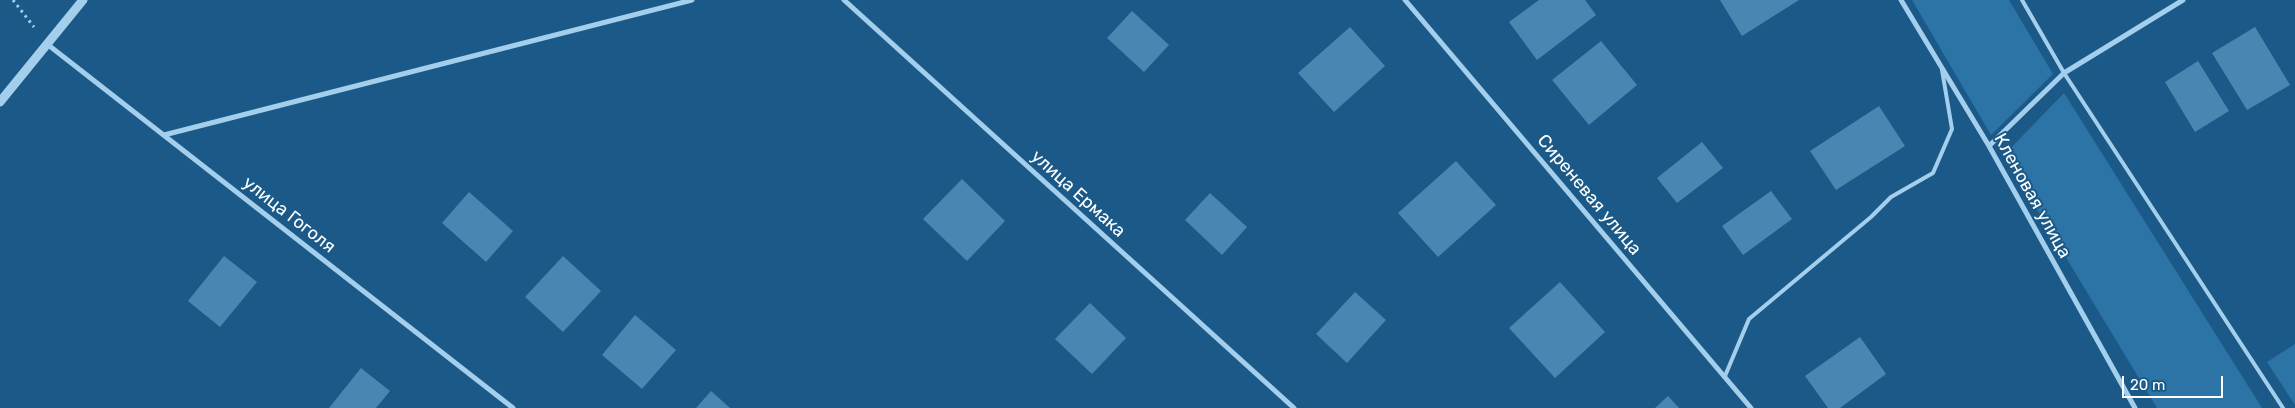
<!DOCTYPE html>
<html>
<head>
<meta charset="utf-8">
<style>
  body { margin:0 }
  #map { position:relative; width:2295px; height:408px; overflow:hidden; background:#1b5a88; font-family:Rubik,sans-serif }
  canvas { display:block }
  .scale { position:absolute; left:2122px; top:376px; width:101px; height:22px; box-sizing:border-box; border:2px solid #fff; border-top:0; padding-left:6px; font-size:15px; line-height:18px; white-space:nowrap; color:#fff; -webkit-text-stroke:4px #1b5a88; paint-order:stroke }
</style>
</head>
<body>
<div id="map">
<canvas width="2295" height="408"></canvas>
<div class="scale">20 m</div>
</div>
<script>
const ctx = document.querySelector('canvas').getContext('2d');
ctx.lineJoin = 'round';
function fill(path, color) {
  ctx.fillStyle = color;
  ctx.fill(path, 'evenodd');
}
function strokePath(path, color, width, dash) {
  ctx.strokeStyle = color;
  ctx.lineWidth = width;
  ctx.lineCap = dash ? 'butt' : 'round';
  ctx.setLineDash(dash || []);
  ctx.stroke(path);
}
function label(font, color, halo, rows, align = 'center') {
  ctx.font = font + ' Rubik,sans-serif';
  ctx.lineWidth = 4;
  ctx.setLineDash([]);
  ctx.textBaseline = 'middle';
  ctx.strokeStyle = halo;
  ctx.fillStyle = color;
  for (const [text, x, y, turn = 0] of rows) {
    ctx.save();
    ctx.translate(x, y);
    ctx.rotate((+turn || 0) * Math.PI / 180);
    ctx.textAlign = isNaN(turn) ? turn : align;
    if (halo) ctx.strokeText(text, 0, 0);
    ctx.fillText(text, 0, 0);
    ctx.restore();
  }
}
fill(new Path2D(`
  M 1912,0 L 2009,0 L 2053,74 L 1991,135 Z
  M 2064,93 L 2262,408 L 2157,408 L 2004,155 Z
  M 2295,344 L 2295,405 L 2267,362 Z`), '#2b74a5');
fill(new Path2D(`
  M 1539,0 L 1585,0 L 1596,15 L 1537,60 L 1509,22 Z
  M 1720,0 L 1799,0 L 1742,36 Z
  M 1132,11 L 1169,45 L 1144,72 L 1107,38 Z
  M 1350,27 L 1385,66 L 1334,112 L 1298,73 Z
  M 2255,27 L 2290,85 L 2247,110 L 2212,53 Z
  M 1601,41 L 1637,85 L 1589,125 L 1552,80 Z
  M 2198,61 L 2229,111 L 2195,132 L 2165,82 Z
  M 1879,106 L 1905,146 L 1836,190 L 1810,151 Z
  M 1702,142 L 1723,168 L 1677,203 L 1657,178 Z
  M 1456,161 L 1496,205 L 1438,257 L 1398,213 Z
  M 962,179 L 1005,221 L 967,261 L 923,219 Z
  M 1771,191 L 1792,219 L 1743,255 L 1722,226 Z
  M 469,192 L 513,231 L 486,262 L 442,223 Z
  M 1210,193 L 1247,227 L 1222,255 L 1185,220 Z
  M 224,256 L 257,282 L 220,327 L 188,301 Z
  M 563,256 L 601,291 L 563,332 L 525,297 Z
  M 1560,282 L 1605,332 L 1555,378 L 1509,328 Z
  M 1355,292 L 1386,320 L 1347,363 L 1316,334 Z
  M 1090,303 L 1126,338 L 1092,374 L 1055,339 Z
  M 635,315 L 676,350 L 642,389 L 602,355 Z
  M 1860,337 L 1886,374 L 1840,408 L 1828,408 L 1805,376 Z
  M 361,368 L 390,391 L 376,408 L 329,408 Z
  M 711,391 L 730,408 L 696,408 Z
  M 1668,396 L 1679,408 L 1655,408 Z`), '#4887b2');
strokePath(new Path2D(`
  M 13,0 L 34,27`), '#a4cfec', 3, [2.5, 4]);
strokePath(new Path2D(`
  M 2022,0 L 2064,73 L 2283,408
  M 1725,376 L 1749,319 L 1871,217 L 1891,197 L 1933,173 L 1952,129 L 1942,70`), '#a4cfec', 4);
strokePath(new Path2D(`
  M 844,0 L 1294,408
  M 1405,0 L 1751,408
  M 1901,0 L 1989,146 L 2135,408
  M 47,44 L 513,408
  M 164,135 L 692,0
  M 1989,146 L 2064,73 L 2183,0`), '#a4cfec', 5);
strokePath(new Path2D(`
  M 0,102 L 83,0`), '#a4cfec', 9);
label('18px', '#fff', '#1b5a88', [
  ["улица Ермака",1078,194,42],
  ["Сиреневая улица",1589,195,50],
  ["Кленовая улица",2032,196,61],
  ["улица Гоголя",289,215,38]
]);
</script>
</body>
</html>
